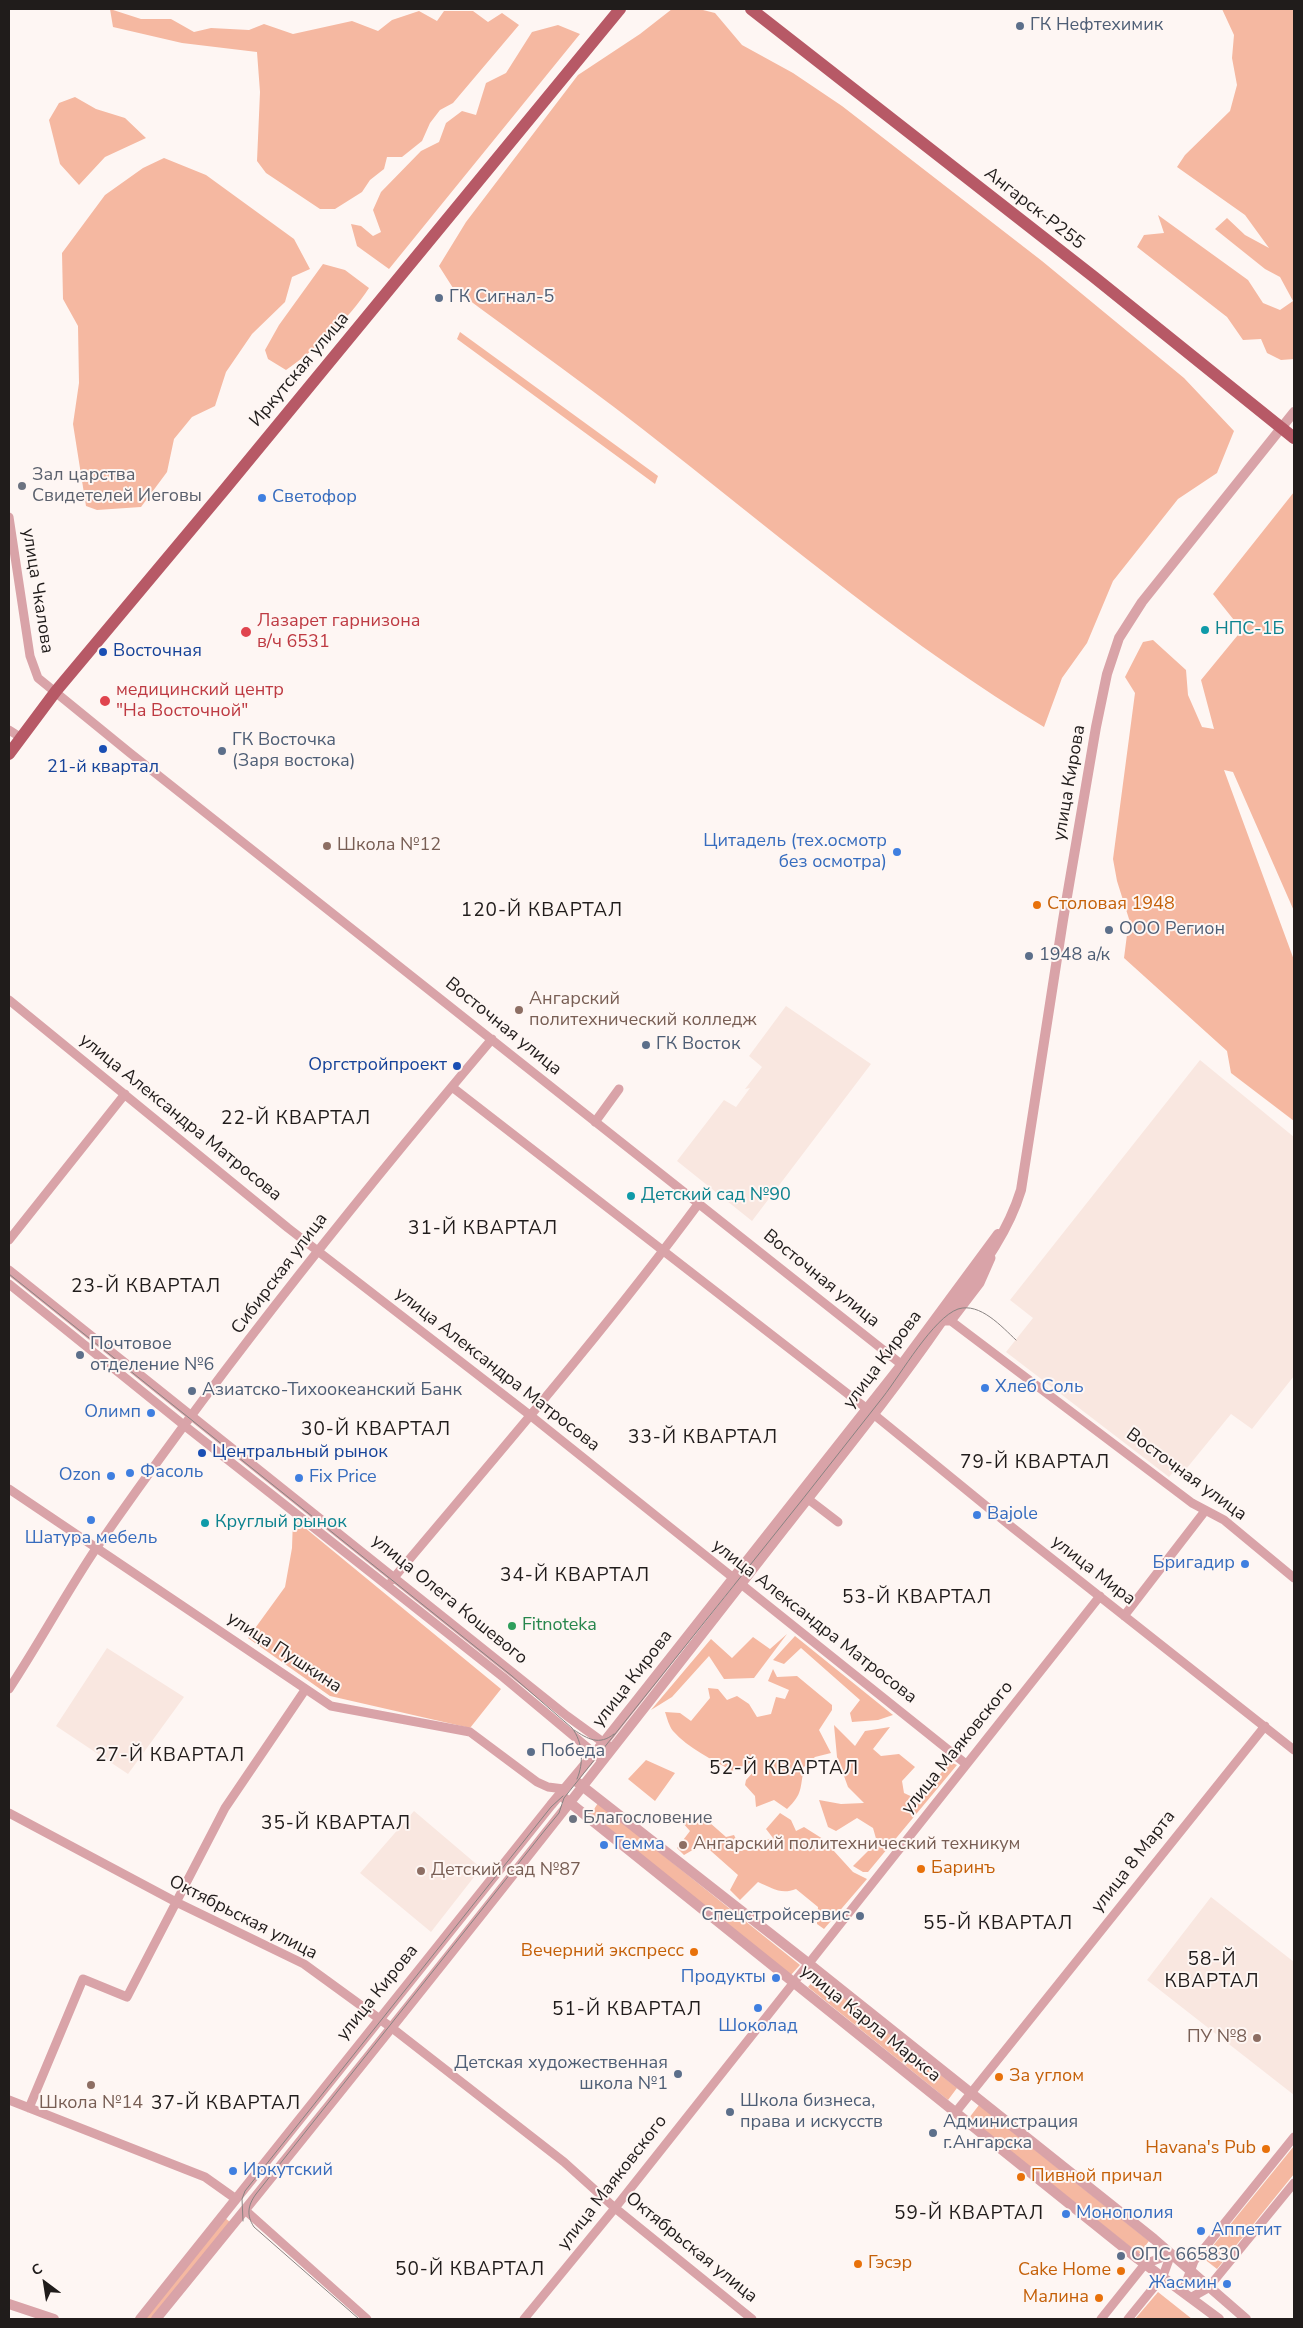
<!DOCTYPE html>
<html>
<head>
<meta charset="utf-8">
<style>
  body { margin:0 }
  #map { position:relative; width:1303px; height:2328px; overflow:hidden; background:#fef6f3; font-family:"Nunito Sans",sans-serif }
  canvas { display:block }
  .frame { position:absolute; inset:0; border:10px solid #201c1b; pointer-events:none }
  .north { position:absolute; left:20px; top:2258px; width:50px; height:50px; -webkit-text-stroke:4px #fef6f3; paint-order:stroke; rotate:329deg; font-size:14px; font-weight:700; line-height:20px; text-align:center; color:#201c1b }
  .north::after { content:''; display:block; margin:auto; width:18px; height:22px; background:#201c1b; clip-path:polygon(50% 0,100% 100%,50% 72%,0 100%) }
</style>
</head>
<body>
<div id="map">
<canvas width="1303" height="2328"></canvas>
<div class="frame"></div>
<div class="north">С</div>
</div>
<script>
const ctx = document.querySelector('canvas').getContext('2d');
ctx.lineJoin = 'round';
function fill(path, color) {
  ctx.fillStyle = color;
  ctx.fill(path, 'evenodd');
}
function strokePath(path, color, width, dash) {
  ctx.strokeStyle = color;
  ctx.lineWidth = width;
  ctx.lineCap = dash ? 'butt' : 'round';
  ctx.setLineDash(dash || []);
  ctx.stroke(path);
}
function label(font, color, halo, rows, align = 'center') {
  ctx.font = font + ' "Nunito Sans",sans-serif';
  ctx.lineWidth = 4;
  ctx.setLineDash([]);
  ctx.textBaseline = 'middle';
  ctx.strokeStyle = halo;
  ctx.fillStyle = color;
  for (const [text, x, y, turn = 0] of rows) {
    ctx.save();
    ctx.translate(x, y);
    ctx.rotate((+turn || 0) * Math.PI / 180);
    ctx.textAlign = isNaN(turn) ? turn : align;
    if (halo) ctx.strokeText(text, 0, 0);
    ctx.fillText(text, 0, 0);
    ctx.restore();
  }
}
fill(new Path2D(`
  M 786,1006 L 871,1064 L 752,1221 L 677,1161 L 724,1100 L 736,1107 L 750,1088 L 745,1089 L 762,1067 L 749,1056 Z
  M 1200,1060 L 1294,1137 L 1294,1376 L 1252,1429 L 1231,1414 L 1182,1474 L 1175,1470 L 1169,1477 L 1006,1352 L 1033,1318 L 1010,1300 Z
  M 107,1648 L 184,1697 L 128,1774 L 56,1726 Z
  M 414,1811 L 481,1868 L 431,1932 L 360,1873 Z
  M 1211,1897 L 1294,1962 L 1294,2095 L 1147,1980 Z`), '#f9e7e0');
fill(new Path2D(`
  M 110,9 L 141,19 L 171,19 L 194,32 L 211,28 L 249,30 L 264,24 L 293,34 L 352,21 L 378,31 L 392,20 L 419,11 L 437,21 L 444,11 L 473,11 L 488,22 L 502,13 L 519,25 L 453,103 L 440,110 L 430,123 L 422,141 L 402,157 L 387,157 L 384,169 L 370,180 L 362,192 L 335,209 L 320,209 L 266,173 L 257,161 L 260,92 L 257,52 L 182,43 L 113,27 Z
  M 672,9 L 699,9 L 715,13 L 742,45 L 793,73 L 842,106 L 1042,261 L 1184,378 L 1234,431 L 1217,473 L 1178,499 L 1113,581 L 1087,643 L 1062,678 L 1044,727 C 911,647 790,545 668,449 C 598,393 525,342 453,288 L 439,266 L 466,222 L 578,75 L 640,34 Z
  M 1222,9 L 1294,9 L 1294,359 L 1281,360 L 1267,353 L 1261,339 L 1243,340 L 1227,317 L 1137,247 L 1144,235 L 1164,233 L 1158,215 L 1248,280 L 1263,303 L 1280,310 L 1293,301 L 1280,277 L 1265,269 L 1215,229 L 1227,218 L 1245,235 L 1269,248 L 1245,215 L 1177,167 L 1185,155 L 1230,111 L 1237,85 L 1232,58 L 1234,35 Z
  M 558,25 L 580,34 L 389,269 L 357,246 L 351,224 L 361,226 L 373,236 L 381,232 L 373,210 L 381,192 L 421,151 L 439,142 L 446,123 L 462,111 L 476,115 L 486,83 L 506,73 L 532,32 Z
  M 75,97 L 96,109 L 125,118 L 146,138 L 105,157 L 79,185 L 60,164 L 49,120 L 59,103 Z
  M 164,158 L 206,175 L 294,239 L 310,269 L 292,277 L 285,302 L 252,334 L 226,372 L 215,406 L 192,417 L 174,439 L 167,472 L 141,507 L 97,510 L 86,506 L 73,424 L 79,383 L 78,326 L 63,299 L 62,253 L 105,195 L 143,168 Z
  M 323,264 L 345,270 L 369,288 C 349,319 316,349 286,370 L 268,359 L 265,350 L 279,325 Z
  M 460,332 L 658,476 L 655,484 L 457,339 Z
  M 1294,492 L 1294,911 L 1233,772 L 1224,770 L 1294,960 L 1294,1121 L 1231,1073 L 1227,1051 L 1124,958 L 1129,919 L 1117,881 L 1113,859 L 1135,693 L 1125,677 L 1143,642 L 1153,640 L 1186,670 L 1188,695 L 1202,727 L 1214,729 L 1201,680 L 1242,630 L 1213,594 Z
  M 293,1518 L 501,1689 L 470,1728 L 330,1696 L 248,1638 L 285,1587 L 292,1548 Z
  M 787,1634 L 754,1678 L 724,1679 L 709,1656 L 672,1697 L 651,1710 L 711,1639 L 732,1658 L 753,1637 L 770,1649 Z
  M 795,1636 L 893,1715 L 878,1720 L 852,1722 L 850,1713 L 860,1700 L 801,1648 L 784,1664 L 773,1660 Z
  M 773,1669 L 777,1677 L 797,1676 L 832,1705 L 832,1710 L 819,1730 L 831,1753 L 815,1757 L 804,1767 C 800,1788 803,1794 787,1809 L 774,1800 L 756,1807 L 755,1796 L 745,1785 L 746,1780 L 756,1769 L 750,1763 L 732,1771 C 713,1760 688,1748 673,1731 C 669,1726 667,1718 665,1712 L 680,1713 L 691,1721 L 710,1698 L 708,1688 L 718,1689 L 727,1700 L 737,1696 L 749,1704 L 757,1717 L 771,1714 L 776,1697 L 785,1699 L 789,1690 L 768,1681 Z
  M 834,1725 L 855,1746 L 865,1731 L 890,1727 L 873,1749 L 881,1756 L 899,1754 L 915,1767 L 902,1781 L 904,1793 L 919,1800 L 950,1762 L 957,1765 L 868,1872 L 863,1872 L 853,1866 L 877,1842 L 873,1828 L 857,1818 L 836,1831 L 828,1827 L 819,1800 L 841,1804 L 864,1803 L 848,1787 L 837,1757 Z
  M 646,1760 L 675,1773 L 655,1801 L 628,1779 Z
  M 598,1803 L 800,1965 L 790,1976 L 589,1817 Z
  M 780,1813 L 791,1820 L 796,1831 L 804,1827 L 823,1839 L 853,1872 L 867,1879 L 824,1929 L 817,1924 L 818,1907 L 796,1889 C 781,1895 772,1888 758,1882 L 740,1900 L 730,1890 L 738,1875 L 703,1844 L 684,1855 L 677,1848 L 690,1831 L 682,1822 L 697,1815 L 707,1815 L 709,1822 L 726,1837 L 734,1835 L 737,1841 L 734,1851 L 751,1849 L 757,1842 L 773,1838 L 766,1829 Z
  M 817,1976 L 957,2088 L 948,2100 L 808,1987 Z
  M 979,2105 L 1149,2241 L 1139,2254 L 969,2118 Z
  M 1294,2146 L 1294,2174 L 1217,2269 L 1203,2258 Z
  M 225,2218 L 230,2222 L 152,2319 L 142,2319 Z
  M 1158,2292 L 1192,2319 L 1135,2319 Z`), '#f5b8a1');
strokePath(new Path2D(`
  M 9,517 L 30,656 L 38,678 L 130,753 L 906,1368
  M 9,730 L 20,737
  M 9,1000 L 288,1228 L 531,1416 L 966,1764
  M 452,1087 L 866,1408 L 1013,1528 L 1294,1750
  M 595,1122 L 619,1089
  M 9,1240 L 125,1094
  M 9,1270 L 567,1716 L 611,1748
  M 9,1284 L 185,1426 L 503,1677 L 600,1758
  M 938,1321 L 951,1321 L 1192,1503 L 1224,1520 L 1294,1578
  M 951,1321 L 980,1283 L 991,1258
  M 9,1489 L 331,1706 L 470,1732 L 537,1782 L 548,1787 L 564,1789
  M 808,1499 L 838,1522
  M 392,1580 C 496,1456 603,1333 699,1203
  M 1124,1616 L 1205,1511
  M 9,1689 C 40,1642 66,1593 97,1547 C 218,1372 354,1202 492,1039
  M 9,1813 L 176,1902 L 304,1964 L 392,2028 L 564,2162 L 615,2208 L 752,2319
  M 9,2100 L 205,2177 L 236,2199
  M 29,2108 L 83,1979 L 127,1997 L 225,1808 L 305,1690
  M 955,2113 L 1265,1726
  M 245,2210 L 367,2319
  M 1183,2291 L 1194,2261 L 1294,2137
  M 1192,2297 L 1208,2288 L 1294,2183
  M 524,2319 L 615,2208 L 1100,1596
  M 1101,2319 L 1145,2264 L 1171,2254
  M 1128,2319 L 1163,2276 L 1171,2254`), '#d9a3a8', 9);
strokePath(new Path2D(`
  M 577,1782 L 808,1963 L 1154,2239 L 1246,2319
  M 564,1798 L 1138,2259 L 1219,2319
  M 9,2304 L 54,2319
  M 140,2319 L 551,1805 L 603,1743 L 902,1364 L 998,1234
  M 156,2319 C 369,2059 577,1795 784,1529 C 837,1461 891,1395 940,1324 C 971,1280 1005,1242 1021,1190 L 1063,920 L 1096,727 L 1107,674 L 1119,638 L 1142,602 L 1294,412`), '#d9a3a8', 10);
strokePath(new Path2D(`
  M 751,9 L 1094,277 L 1294,438
  M 9,754 L 56,691 L 225,489 L 620,9`), '#b75966', 12);
strokePath(new Path2D(`
  M 9,1274 L 512,1676 L 572,1728 C 583,1742 584,1763 577,1779
  M 574,1730 C 588,1739 599,1746 614,1734
  M 243,2221 L 242,2199 L 245,2191 L 551,1807 L 563,1796
  M 359,2319 L 254,2227 C 246,2215 248,2205 256,2194 L 545,1830 L 559,1813 L 564,1798 C 670,1664 778,1532 883,1397 C 901,1374 933,1318 958,1309 C 980,1302 1002,1327 1016,1340`), '#898382', 1);
for (const [x, y, r, color] of [
  [1020,26,5,"#5c6f8a"],
  [439,298,5,"#5c6f8a"],
  [22,486,5,"#6b7280"],
  [262,498,5,"#3f7fe0"],
  [1205,630,5,"#0f9aa8"],
  [246,632,6,"#e0444e"],
  [103,652,5,"#1a4fb4"],
  [105,701,6,"#e0444e"],
  [103,749,5,"#1a4fb4"],
  [222,751,5,"#5c6f8a"],
  [327,846,5,"#8d6e63"],
  [897,852,5,"#3f7fe0"],
  [1037,905,5,"#e8710a"],
  [1109,930,5,"#5c6f8a"],
  [1029,956,5,"#5c6f8a"],
  [519,1010,5,"#8d6e63"],
  [646,1045,5,"#5c6f8a"],
  [457,1066,5,"#1a4fb4"],
  [631,1196,5,"#0f9aa8"],
  [80,1355,5,"#5c6f8a"],
  [985,1388,5,"#3f7fe0"],
  [192,1391,5,"#5c6f8a"],
  [151,1413,5,"#3f7fe0"],
  [202,1453,5,"#1a4fb4"],
  [130,1473,5,"#3f7fe0"],
  [111,1476,5,"#3f7fe0"],
  [299,1478,5,"#3f7fe0"],
  [977,1515,5,"#3f7fe0"],
  [91,1520,5,"#3f7fe0"],
  [205,1523,5,"#0f9aa8"],
  [1245,1564,5,"#3f7fe0"],
  [512,1626,5,"#2e9e5b"],
  [531,1752,5,"#5c6f8a"],
  [573,1819,5,"#6b7280"],
  [604,1845,5,"#3f7fe0"],
  [683,1845,5,"#8d6e63"],
  [921,1869,5,"#e8710a"],
  [421,1871,5,"#8d6e63"],
  [860,1916,5,"#5c6f8a"],
  [694,1952,5,"#e8710a"],
  [776,1978,5,"#3f7fe0"],
  [758,2008,5,"#3f7fe0"],
  [1257,2038,5,"#8d6e63"],
  [678,2074,5,"#5c6f8a"],
  [999,2077,5,"#e8710a"],
  [91,2085,5,"#8d6e63"],
  [730,2112,5,"#5c6f8a"],
  [933,2133,5,"#5c6f8a"],
  [1266,2149,5,"#e8710a"],
  [233,2171,5,"#3f7fe0"],
  [1021,2177,5,"#e8710a"],
  [1066,2214,5,"#3f7fe0"],
  [1201,2231,5,"#3f7fe0"],
  [1121,2256,5,"#5c6f8a"],
  [858,2264,5,"#e8710a"],
  [1121,2271,5,"#e8710a"],
  [1227,2284,5,"#3f7fe0"],
  [1099,2298,5,"#e8710a"]
]) {
  const dot = new Path2D();
  dot.arc(x, y, r, 0, 2 * Math.PI);
  ctx.fillStyle = color;
  ctx.fill(dot);
  strokePath(dot, '#fef6f3', 2);
}
label('18px', '#4e5e75', '#fef6f3', [
  ["ГК Нефтехимик",1030,26],
  ["ГК Сигнал-5",449,298],
  ["ГК Восточка",232,741],
  ["(Заря востока)",232,762],
  ["ООО Регион",1119,930],
  ["1948 а/к",1039,956],
  ["ГК Восток",656,1045],
  ["Почтовое",90,1345],
  ["отделение №6",90,1366],
  ["Азиатско-Тихоокеанский Банк",202,1391],
  ["Победа",541,1752],
  ["Спецстройсервис",850,1916,"right"],
  ["Детская художественная",668,2064,"right"],
  ["школа №1",668,2085,"right"],
  ["Школа бизнеса,",740,2102],
  ["права и искусств",740,2123],
  ["Администрация",943,2123],
  ["г.Ангарска",943,2144],
  ["ОПС 665830",1131,2256]
], 'left');
label('18px', '#201c1b', '#fef6f3', [
  ["Ангарск-Р255",1034,209,38],
  ["Иркутская улица",300,370,-50],
  ["улица Чкалова",37,591,81],
  ["улица Кирова",1070,783,-80],
  ["Восточная улица",503,1027,39],
  ["улица Александра Матросова",180,1118,39],
  ["Сибирская улица",280,1274,-53],
  ["Восточная улица",821,1279,39],
  ["улица Кирова",883,1360,-53],
  ["улица Александра Матросова",497,1370,38],
  ["Восточная улица",1186,1475,36],
  ["улица Мира",1093,1571,38],
  ["улица Олега Кошевого",449,1600,39],
  ["улица Александра Матросова",814,1622,38],
  ["улица Пушкина",284,1653,33],
  ["улица Кирова",633,1679,-52],
  ["улица Маяковского",958,1748,-51],
  ["улица 8 Марта",1134,1862,-52],
  ["Октябрьская улица",243,1918,27],
  ["улица Кирова",378,1993,-51],
  ["улица Карла Маркса",870,2024,39],
  ["улица Маяковского",613,2183,-52],
  ["Октябрьская улица",691,2248,39]
]);
label('18px', '#5b616d', '#fef6f3', [
  ["Зал царства",32,476],
  ["Свидетелей Иеговы",32,497],
  ["Благословение",583,1819]
], 'left');
label('18px', '#366cbe', '#fef6f3', [
  ["Светофор",272,498],
  ["Цитадель (тех.осмотр",887,842,"right"],
  ["без осмотра)",887,863,"right"],
  ["Хлеб Соль",995,1388],
  ["Олимп",141,1413,"right"],
  ["Фасоль",140,1473],
  ["Ozon",101,1476,"right"],
  ["Fix Price",309,1478],
  ["Bajole",987,1515],
  ["Шатура мебель",91,1539,"center"],
  ["Бригадир",1235,1564,"right"],
  ["Гемма",614,1845],
  ["Продукты",766,1978,"right"],
  ["Шоколад",758,2027,"center"],
  ["Иркутский",243,2171],
  ["Монополия",1076,2214],
  ["Аппетит",1211,2231],
  ["Жасмин",1217,2284,"right"]
], 'left');
label('18px', '#be3a42', '#fef6f3', [
  ["Лазарет гарнизона",257,622],
  ["в/ч 6531",257,643],
  ["медицинский центр",116,691],
  ["\"На Восточной\"",116,712]
], 'left');
label('18px', '#0d838f', '#fef6f3', [
  ["НПС-1Б",1215,630],
  ["Детский сад №90",641,1196],
  ["Круглый рынок",215,1523]
], 'left');
label('18px', '#164399', '#fef6f3', [
  ["Восточная",113,652],
  ["21-й квартал",103,768,"center"],
  ["Оргстройпроект",447,1066,"right"],
  ["Центральный рынок",212,1453]
], 'left');
label('18px', '#785e54', '#fef6f3', [
  ["Школа №12",337,846],
  ["Ангарский",529,1000],
  ["политехнический колледж",529,1021],
  ["Ангарский политехнический техникум",693,1845],
  ["Детский сад №87",431,1871],
  ["ПУ №8",1247,2038,"right"],
  ["Школа №14",91,2104,"center"]
], 'left');
label('18px', '#c56008', '#fef6f3', [
  ["Столовая 1948",1047,905],
  ["Баринъ",931,1869],
  ["Вечерний экспресс",684,1952,"right"],
  ["За углом",1009,2077],
  ["Havana's Pub",1256,2149,"right"],
  ["Пивной причал",1031,2177],
  ["Гэсэр",868,2264],
  ["Cake Home",1111,2271,"right"],
  ["Малина",1089,2298,"right"]
], 'left');
label('18px', '#27864d', '#fef6f3', [
  ["Fitnoteka",522,1626]
], 'left');
ctx.letterSpacing = '1px';
label('19px', '#201c1b', '#fef6f3', [
  ["120-Й КВАРТАЛ",542,911],
  ["22-Й КВАРТАЛ",296,1119],
  ["31-Й КВАРТАЛ",483,1229],
  ["23-Й КВАРТАЛ",146,1287],
  ["30-Й КВАРТАЛ",376,1430],
  ["33-Й КВАРТАЛ",703,1438],
  ["79-Й КВАРТАЛ",1035,1463],
  ["34-Й КВАРТАЛ",575,1576],
  ["53-Й КВАРТАЛ",917,1598],
  ["27-Й КВАРТАЛ",170,1756],
  ["52-Й КВАРТАЛ",784,1769],
  ["35-Й КВАРТАЛ",336,1824],
  ["55-Й КВАРТАЛ",998,1924],
  ["58-Й",1212,1960],
  ["КВАРТАЛ",1212,1982],
  ["51-Й КВАРТАЛ",627,2010],
  ["37-Й КВАРТАЛ",226,2104],
  ["59-Й КВАРТАЛ",969,2214],
  ["50-Й КВАРТАЛ",470,2270]
]);
ctx.letterSpacing = '0px';
</script>
</body>
</html>
